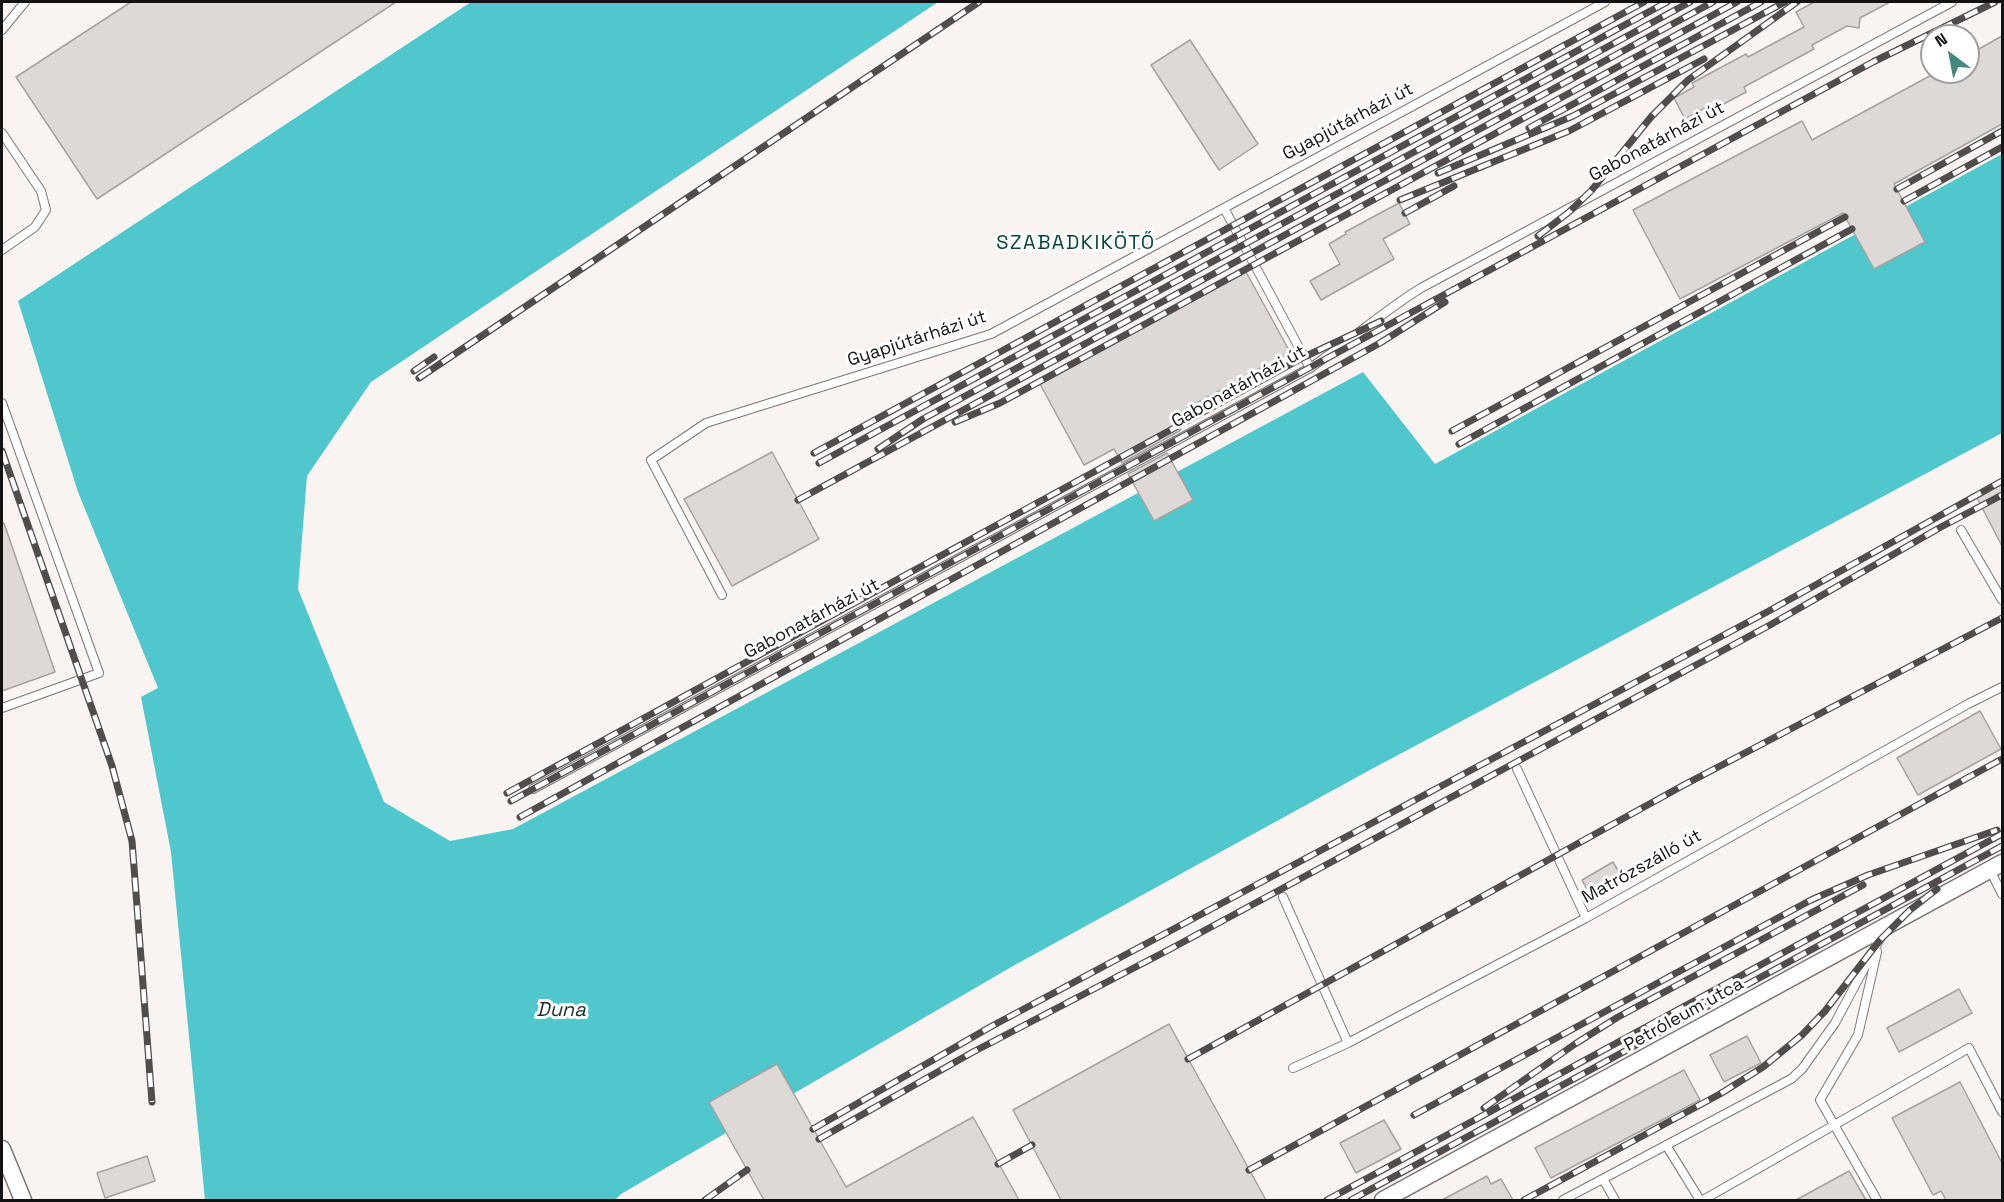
<!DOCTYPE html>
<html>
<head>
<meta charset="utf-8">
<style>
  body { margin:0 }
  #map { position:relative; width:2004px; height:1202px; overflow:hidden; background:#f9f3f1; font-family:"Space Grotesk",sans-serif }
  canvas { display:block }
  .frame { position:absolute; inset:0; border:3px solid #131111; pointer-events:none }
  .north { position:absolute; left:1920px; top:24px; width:60px; height:60px; box-sizing:border-box; background:#fff; border:2px solid #a1a0a0; border-radius:50%; rotate:328deg; font-size:16px; font-weight:700; line-height:24px; text-align:center; color:#131111 }
  .north::after { content:''; display:block; margin:auto; width:21px; height:27px; background:#45887c; clip-path:polygon(50% 0,100% 100%,50% 72%,0 100%) }
</style>
</head>
<body>
<div id="map">
<canvas width="2004" height="1202"></canvas>
<div class="frame"></div>
<div class="north">N</div>
</div>
<script>
const ctx = document.querySelector('canvas').getContext('2d');
ctx.lineJoin = 'round';
function fill(path, color) {
  ctx.fillStyle = color;
  ctx.fill(path, 'evenodd');
}
function strokePath(path, color, width, dash) {
  ctx.strokeStyle = color;
  ctx.lineWidth = width;
  ctx.lineCap = dash ? 'butt' : 'round';
  ctx.setLineDash(dash || []);
  ctx.stroke(path);
}
function label(font, color, halo, rows, align = 'center') {
  ctx.font = font + ' "Space Grotesk",sans-serif';
  ctx.lineWidth = 6;
  ctx.setLineDash([]);
  ctx.textBaseline = 'middle';
  ctx.strokeStyle = halo;
  ctx.fillStyle = color;
  for (const [text, x, y, turn = 0] of rows) {
    ctx.save();
    ctx.translate(x, y);
    ctx.rotate((+turn || 0) * Math.PI / 180);
    ctx.textAlign = isNaN(turn) ? turn : align;
    if (halo) ctx.strokeText(text, 0, 0);
    ctx.fillText(text, 0, 0);
    ctx.restore();
  }
}
fill(new Path2D(`
  M 471,2 L 938,2 L 371,382 L 307,476 L 298,589 L 384,802 L 450,841 L 513,829 L 1363,372 L 1435,464 L 2002,154 L 2002,433 L 1368,771 L 1013,966 L 621,1194 L 615,1200 L 205,1200 L 171,852 L 141,697 L 158,688 L 78,492 L 18,301 Z`), '#50c7cc');
const building = new Path2D(`
  M 131,2 L 396,2 L 97,199 L 16,77 Z
  M 1814,2 L 1890,2 L 1860,18 L 1859,28 L 1847,26 L 1812,45 L 1814,49 L 1744,87 L 1746,92 L 1720,106 L 1718,101 L 1685,119 L 1674,98 L 1694,87 L 1692,83 L 1746,54 L 1748,57 L 1804,27 L 1796,12 Z
  M 2002,36 L 2002,124 L 1894,184 L 1925,242 L 1874,269 L 1843,213 L 1680,299 L 1633,210 L 1802,121 L 1812,140 L 1937,72 L 1968,72 L 1968,55 Z
  M 1190,40 L 1258,144 L 1219,170 L 1151,65 Z
  M 1399,203 L 1410,224 L 1383,239 L 1394,259 L 1321,300 L 1310,281 L 1340,264 L 1329,244 L 1346,234 L 1345,232 Z
  M 1246,272 L 1290,352 L 1173,416 L 1181,430 L 1122,463 L 1114,449 L 1084,465 L 1040,384 Z
  M 772,452 L 819,539 L 732,586 L 684,499 Z
  M 1167,453 L 1193,500 L 1154,521 L 1128,474 Z
  M 2002,484 L 2002,546 L 1977,498 Z
  M 4,523 L 55,672 L 2,691 L 2,524 Z
  M 1980,711 L 2001,749 L 1918,795 L 1897,758 Z
  M 1613,862 L 1624,881 L 1592,899 L 1582,880 Z
  M 1959,989 L 1972,1013 L 1899,1052 L 1887,1028 Z
  M 1169,1024 L 1266,1200 L 1061,1200 L 1013,1110 Z
  M 1747,1036 L 1761,1063 L 1724,1082 L 1710,1055 Z
  M 777,1064 L 846,1187 L 973,1117 L 1019,1200 L 764,1200 L 709,1102 Z
  M 1684,1070 L 1700,1100 L 1551,1178 L 1535,1148 Z
  M 1960,1082 L 2002,1163 L 2002,1200 L 1946,1200 L 1941,1191 L 1933,1195 L 1892,1118 Z
  M 1384,1120 L 1401,1149 L 1356,1173 L 1340,1143 Z
  M 147,1156 L 155,1181 L 105,1198 L 97,1173 Z
  M 1849,1171 L 1866,1200 L 1796,1200 Z
  M 1487,1176 L 1491,1184 L 1501,1179 L 1513,1200 L 1442,1200 Z`);
fill(building, '#ded8d6');
strokePath(building, '#a7a19f', 1.5);
const lane = new Path2D(`
  M 2,30 L 25,2
  M 2,133 L 41,191 L 46,210 L 35,227 L 2,250
  M 1224,208 L 1310,368
  M 2,403 L 99,673 L 2,708
  M 1961,530 L 2002,600
  M 722,595 L 651,460 L 706,423 L 991,334 L 1605,2
  M 1517,769 L 1586,918
  M 533,789 L 1310,368 C 1348,343 1382,312 1421,288 L 1952,2
  M 1990,870 L 2002,894
  M 1283,897 L 1348,1043
  M 1293,1068 L 1348,1043 L 1586,918 L 1968,704 L 2002,687
  M 1666,1145 L 1700,1200
  M 1603,1179 L 1615,1200
  M 1563,1200 L 1791,1079 L 1802,1069 L 1835,1023 L 1884,931
  M 1703,1200 L 1969,1048 L 2002,1112
  M 1877,1200 L 1820,1100 L 1858,1035 L 1877,952`);
const street = new Path2D(`
  M 2,1149 L 23,1200
  M 1383,1200 L 2002,863`);
strokePath(lane, '#7c7775', 10);
strokePath(street, '#7c7775', 19);
strokePath(lane, '#fff', 8);
strokePath(street, '#fff', 16);
const rail = new Path2D(`
  M 1529,128 L 1761,2
  M 1438,173 L 1573,116 L 1785,2
  M 1897,189 L 2002,131
  M 1400,200 L 1569,131 L 1704,59
  M 1904,201 L 2002,147
  M 1405,213 L 1454,186
  M 1538,236 L 1569,212 L 1591,191 L 1651,117 L 1688,80 L 1797,2
  M 414,371 L 434,357
  M 419,378 L 979,2
  M 955,422 L 1000,403 L 1737,2
  M 1452,431 L 1845,217
  M 1459,444 L 1852,229
  M 878,449 L 923,419 L 1690,2
  M 2,451 L 112,766 L 132,841 L 152,1102
  M 814,453 L 1644,2
  M 819,463 L 1667,2
  M 798,500 L 1713,2
  M 507,793 L 1304,357 L 1381,321
  M 511,801 L 1873,62 L 1995,2
  M 520,817 L 1380,343 L 1445,302
  M 1188,1059 L 1682,786 L 2002,618
  M 1484,1108 L 1575,1044 L 1618,1017 L 1863,885
  M 1414,1115 L 1811,900 L 1868,875 L 1997,830
  M 813,1129 L 992,1026 L 1767,612 L 2002,481
  M 819,1139 L 973,1052 L 1174,947 L 1770,625 L 1941,527 L 2002,495
  M 998,1164 L 1032,1145
  M 1249,1170 L 2002,759
  M 705,1200 L 747,1170
  M 1327,1200 L 2002,834
  M 1351,1200 L 2002,846
  M 1524,1200 L 1720,1094 L 1763,1067 L 1802,1035 L 1825,1011 L 1880,940 L 1910,910 L 1937,889`);
strokePath(rail, '#514d4d', 7);
strokePath(rail, '#fff', 4.5, [14]);
label('18px', '#131111', '#fff', [
  ["Gyapjútárházi út",1348,122,-28],
  ["Gabonatárházi út",1657,142,-28],
  ["Gyapjútárházi út",917,339,-18],
  ["Gabonatárházi út",1239,387,-29],
  ["Gabonatárházi út",812,619,-28],
  ["Matrózszálló út",1642,867,-29],
  ["Petróleum utca",1684,1015,-29]
]);
ctx.letterSpacing = '1.5px';
label('20px', '#07453c', '#fff', [
  ["SZABADKIKÖTŐ",1076,244]
]);
ctx.letterSpacing = '0px';
label('italic 20px', '#192e2f', '#fff', [
  ["Duna",561,1011]
]);
</script>
</body>
</html>
